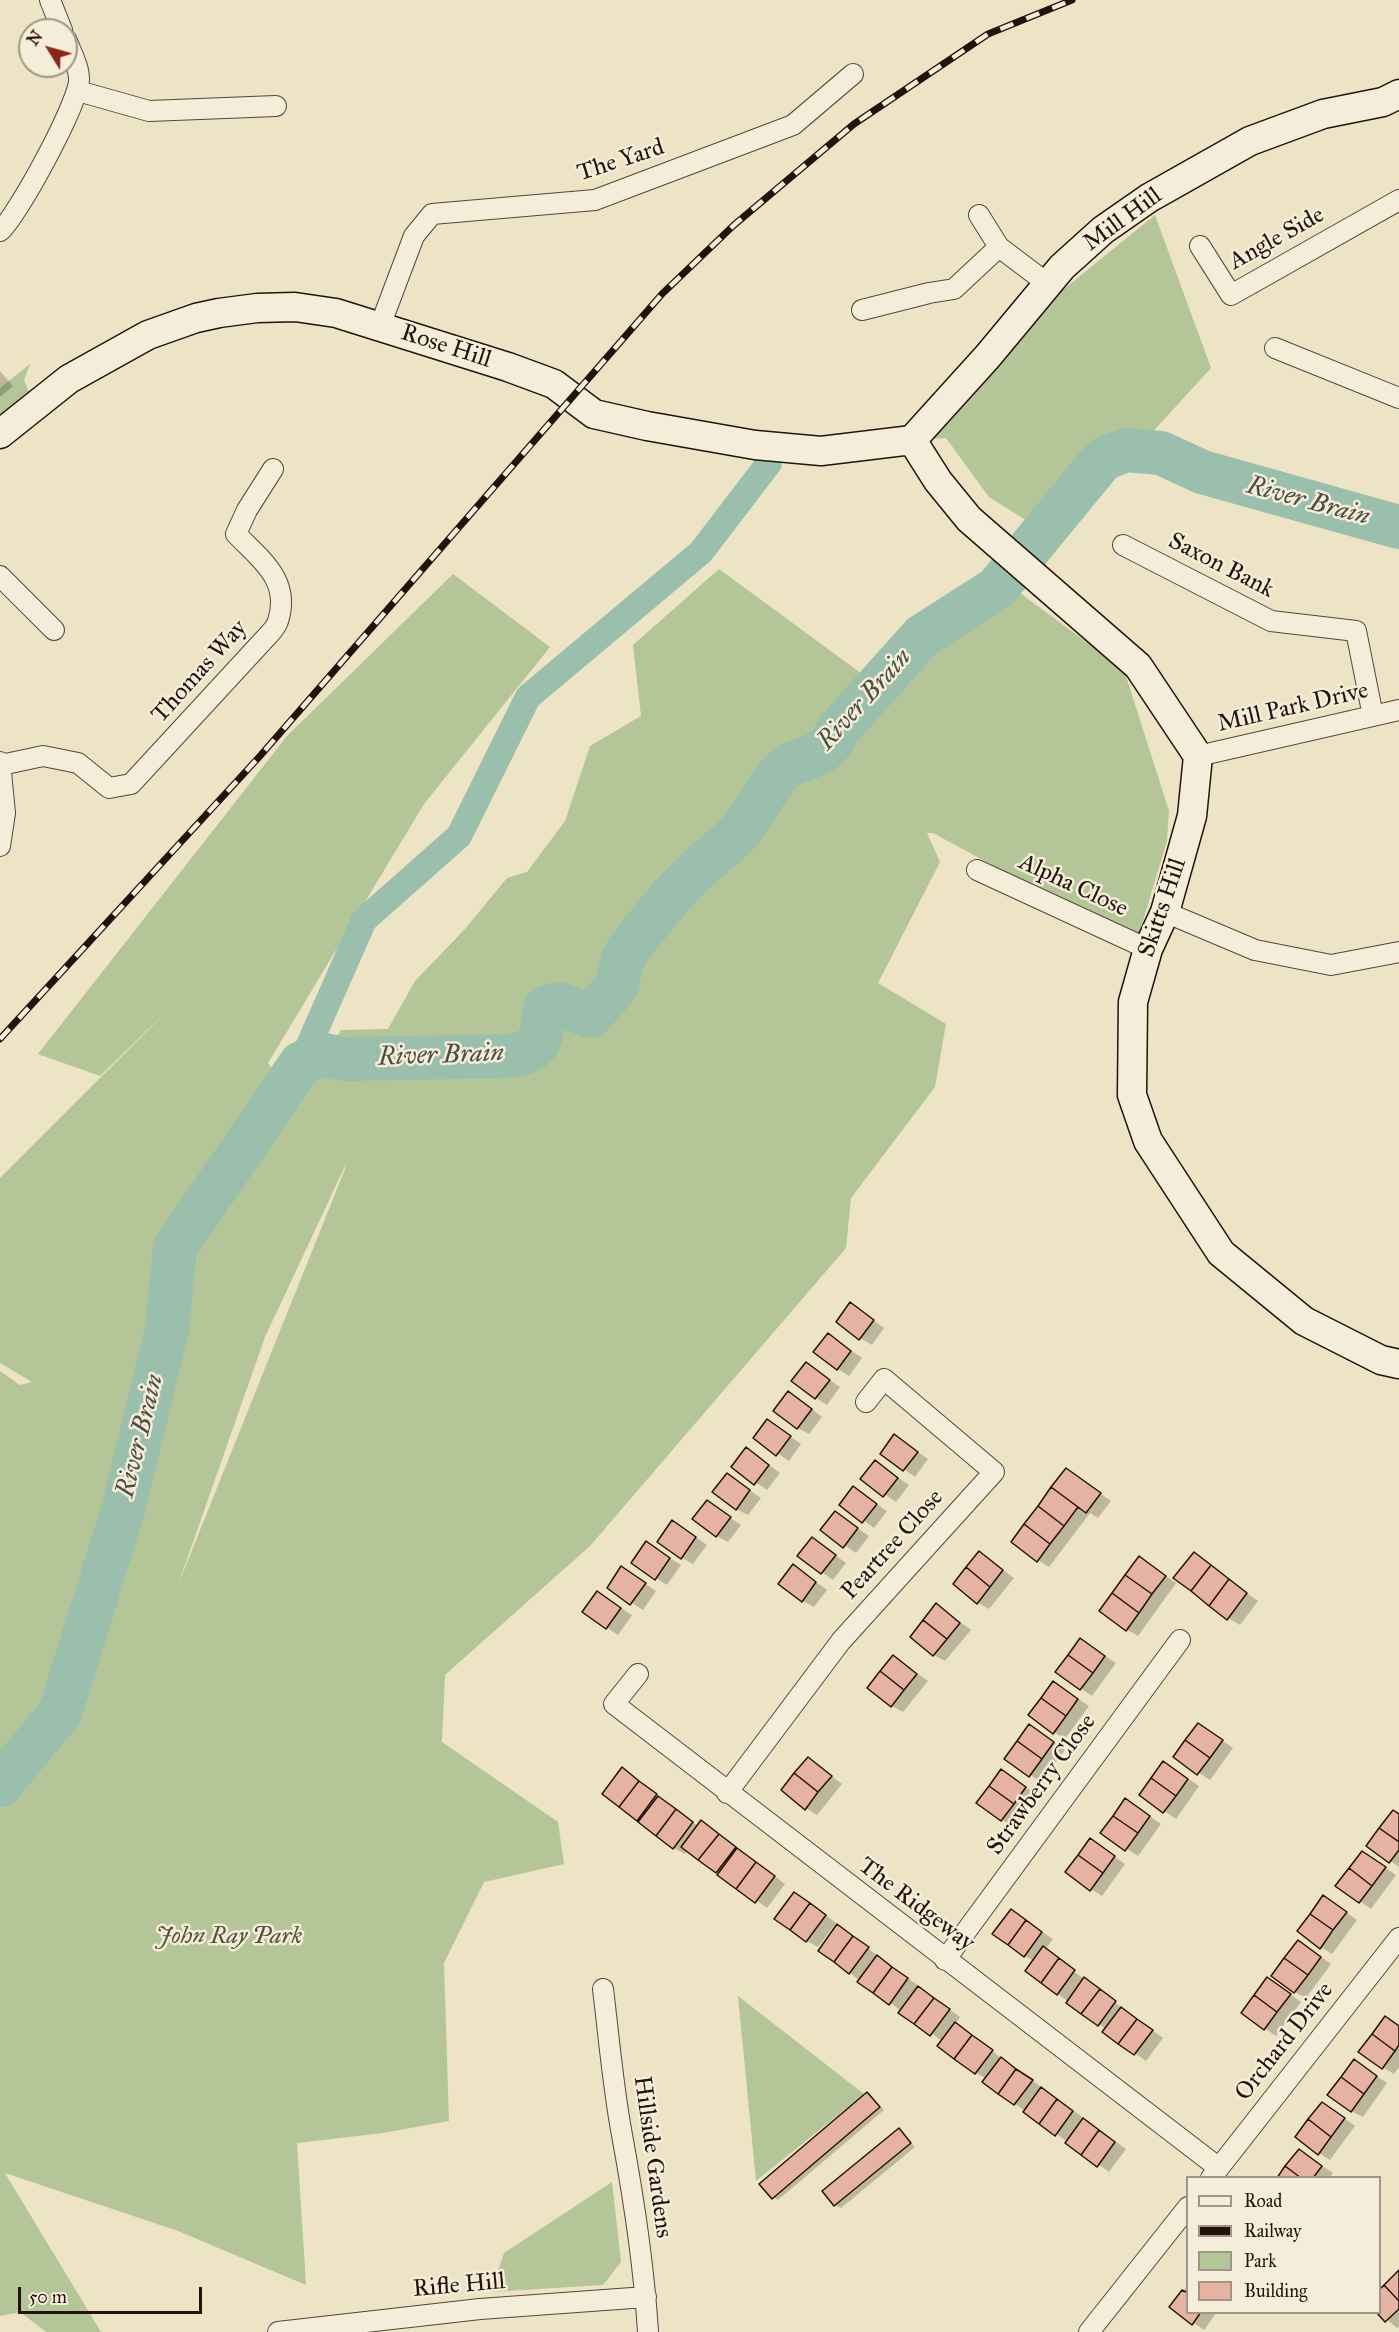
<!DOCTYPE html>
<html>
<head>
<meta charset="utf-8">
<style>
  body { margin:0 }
  #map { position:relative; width:1399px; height:2332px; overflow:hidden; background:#ece4c4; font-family:"IM FELL Great Primer",serif }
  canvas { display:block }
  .legend { position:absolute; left:1186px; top:2176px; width:195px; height:138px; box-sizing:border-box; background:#f3edd9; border:2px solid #a19587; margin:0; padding:8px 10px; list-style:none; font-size:18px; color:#25120b }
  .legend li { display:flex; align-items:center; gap:12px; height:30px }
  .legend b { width:30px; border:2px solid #a19587 }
  .north { position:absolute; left:18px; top:18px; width:60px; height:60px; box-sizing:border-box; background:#f3edd9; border:2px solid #a19587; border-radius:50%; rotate:307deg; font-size:16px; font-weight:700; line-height:24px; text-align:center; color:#25120b }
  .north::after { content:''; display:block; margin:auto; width:21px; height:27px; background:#8f2418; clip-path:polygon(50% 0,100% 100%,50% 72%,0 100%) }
  .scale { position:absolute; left:18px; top:2287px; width:184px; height:27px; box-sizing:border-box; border:3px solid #25120b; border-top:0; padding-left:8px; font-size:18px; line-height:21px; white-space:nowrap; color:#25120b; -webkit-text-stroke:4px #f3edd9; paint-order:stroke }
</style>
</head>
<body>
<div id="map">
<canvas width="1399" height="2332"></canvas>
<ul class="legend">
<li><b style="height:8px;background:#f3edd9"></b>Road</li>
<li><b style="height:8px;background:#25120b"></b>Railway</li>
<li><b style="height:16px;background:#b4c597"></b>Park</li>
<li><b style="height:16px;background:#e6b2a2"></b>Building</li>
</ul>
<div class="north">N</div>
<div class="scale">50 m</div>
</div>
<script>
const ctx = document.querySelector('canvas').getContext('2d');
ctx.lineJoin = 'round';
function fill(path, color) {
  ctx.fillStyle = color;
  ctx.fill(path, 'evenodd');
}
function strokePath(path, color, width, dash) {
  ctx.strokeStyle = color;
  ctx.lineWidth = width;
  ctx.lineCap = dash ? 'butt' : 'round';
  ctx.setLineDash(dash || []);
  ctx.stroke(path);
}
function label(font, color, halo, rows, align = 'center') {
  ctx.font = font + ' "IM FELL Great Primer",serif';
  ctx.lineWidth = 5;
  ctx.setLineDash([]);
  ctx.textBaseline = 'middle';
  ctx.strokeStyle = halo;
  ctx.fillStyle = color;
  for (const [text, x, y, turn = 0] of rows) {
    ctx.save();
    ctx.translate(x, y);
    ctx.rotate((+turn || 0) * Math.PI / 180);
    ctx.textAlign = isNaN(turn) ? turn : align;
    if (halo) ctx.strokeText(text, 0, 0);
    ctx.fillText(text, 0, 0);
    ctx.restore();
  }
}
fill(new Path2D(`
  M 1155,215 L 1211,368 L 1137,449 L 1086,453 L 1029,522 L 989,497 L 946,438 L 912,440 L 1059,293 Z
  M 30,364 L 24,380 L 28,390 L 33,391 L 0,420 L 0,388 Z
  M 719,569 L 888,693 L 903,674 L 1016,590 L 1124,670 L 1169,811 L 1167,841 L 1139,934 L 1068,906 L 933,833 L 927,833 L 940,862 L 878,983 L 946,1024 L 935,1087 L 851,1198 L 846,1248 L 590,1546 L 445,1675 L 442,1742 L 558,1822 L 564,1864 L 484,1882 L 444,1963 L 449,2121 L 383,2133 L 297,2143 L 306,2285 L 178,2231 L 5,2173 L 101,2332 L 46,2332 L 20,2312 L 0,2316 L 0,1371 L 20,1385 L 32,1382 L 0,1363 L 0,1178 L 175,1003 L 100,1076 L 38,1054 L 287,736 L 453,574 L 550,647 L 424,804 L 268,1063 L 298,1107 L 341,1030 L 388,1029 L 415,981 L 464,930 L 507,878 L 527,872 L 565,821 L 590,746 L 641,716 L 633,645 ZM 346,1164 L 345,1169 L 178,1585 L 265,1337 Z
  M 738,1996 L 864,2094 L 756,2181 Z
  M 612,2182 L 621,2262 L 603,2285 L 491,2292 L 504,2253 Z`), '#b4c597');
fill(new Path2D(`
  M 0,371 L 13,386 L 0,397 Z
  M 851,1304 L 884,1328 L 872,1345 L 860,1338 Z
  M 828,1335 L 862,1358 L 849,1376 L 838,1369 Z
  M 806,1364 L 840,1387 L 827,1405 L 816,1398 Z
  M 800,1400 L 822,1417 L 809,1434 L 798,1428 Z
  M 768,1421 L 801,1444 L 789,1461 L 755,1438 Z
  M 895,1436 L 928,1459 L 915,1477 L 882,1453 Z
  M 757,1456 L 780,1473 L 767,1490 L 733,1467 Z
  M 875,1462 L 909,1485 L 896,1502 L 862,1479 Z
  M 1067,1470 L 1111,1501 L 1098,1518 L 1090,1513 L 1049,1567 L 1038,1560 Z
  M 727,1475 L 761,1498 L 748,1515 L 736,1509 Z
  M 854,1488 L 887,1511 L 874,1528 L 841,1505 Z
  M 707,1502 L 741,1525 L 728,1542 L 717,1536 Z
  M 835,1513 L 869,1536 L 856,1553 L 822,1530 Z
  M 684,1529 L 707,1545 L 693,1564 L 682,1558 Z
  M 812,1539 L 846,1563 L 833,1580 L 799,1556 Z
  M 647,1543 L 681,1565 L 667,1585 L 656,1578 Z
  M 980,1553 L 1014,1578 L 989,1609 L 977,1602 Z
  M 1194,1554 L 1258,1601 L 1240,1625 L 1228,1618 Z
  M 1150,1565 L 1176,1583 L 1138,1636 L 1126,1629 Z
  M 804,1573 L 827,1590 L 814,1607 L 803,1601 Z
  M 633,1575 L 656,1591 L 643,1610 L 609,1588 Z
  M 598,1593 L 632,1615 L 618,1635 L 584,1612 Z
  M 937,1605 L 971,1630 L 945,1661 L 934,1655 Z
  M 1081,1640 L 1116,1663 L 1092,1696 L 1057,1672 Z
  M 893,1657 L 928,1681 L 903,1712 L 892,1706 Z
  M 1054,1683 L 1089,1706 L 1065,1739 L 1054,1732 Z
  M 1209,1731 L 1233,1748 L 1210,1780 L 1175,1757 Z
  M 1041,1733 L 1065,1750 L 1041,1782 L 1006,1759 Z
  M 808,1759 L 842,1784 L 817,1815 L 806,1808 Z
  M 1164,1762 L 1199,1786 L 1176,1819 L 1141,1795 Z
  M 622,1769 L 698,1826 L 701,1822 L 713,1829 L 785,1884 L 767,1908 L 688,1850 L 685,1854 L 674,1848 L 640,1822 Z
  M 1001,1771 L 1036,1794 L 1013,1827 L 978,1803 Z
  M 1137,1807 L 1161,1824 L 1138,1856 L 1103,1833 Z
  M 1399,1815 L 1399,1867 L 1368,1845 Z
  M 1090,1840 L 1125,1864 L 1102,1896 L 1091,1889 Z
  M 1363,1852 L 1396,1875 L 1371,1909 L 1338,1886 Z
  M 806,1900 L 836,1923 L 818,1947 L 807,1941 Z
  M 1335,1904 L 1357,1920 L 1332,1954 L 1321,1947 Z
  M 1011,1911 L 1053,1939 L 1045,1950 L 1163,2038 L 1146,2061 L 1104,2032 L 1106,2029 L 1058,1994 L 1034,1961 L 1025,1956 Z
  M 838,1926 L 960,2017 L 955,2024 L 1126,2149 L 1109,2172 L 985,2082 L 987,2079 L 976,2073 L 942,2041 L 820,1951 Z
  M 1309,1948 L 1331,1964 L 1306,1998 L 1295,1992 Z
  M 1279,1986 L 1301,2002 L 1276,2036 L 1243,2013 Z
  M 1385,2017 L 1399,2026 L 1399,2067 L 1394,2074 L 1382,2067 Z
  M 1354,2061 L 1387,2083 L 1363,2117 L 1351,2111 Z
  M 868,2094 L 884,2110 L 778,2200 L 772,2197 Z
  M 1333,2110 L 1355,2126 L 1330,2160 L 1319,2153 Z
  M 899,2130 L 915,2147 L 841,2208 L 835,2205 L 824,2191 Z
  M 1299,2151 L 1333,2173 L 1329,2178 L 1279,2178 Z
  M 1399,2272 L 1399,2326 L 1397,2328 L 1378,2312 L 1380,2291 Z
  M 1188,2285 L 1188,2312 L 1217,2312 L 1204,2330 L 1171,2307 Z`), '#0003');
strokePath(new Path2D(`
  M 301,1063 L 364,920 L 459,836 L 528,697 L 701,552 L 769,463`), '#9abfad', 26);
strokePath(new Path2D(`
  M 0,1785 L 60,1713 L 123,1510 L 167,1329 L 175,1248 L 301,1063 L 325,1055 L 344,1059 L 509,1056 C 546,1049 539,1040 545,1008 L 558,1004 L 591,1016 L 616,987 L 623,959 L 629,948 C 650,922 671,894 695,872 C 709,858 726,846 739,832 C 755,813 764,790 781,772 C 799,753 826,763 837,731 L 922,636 L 997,588 L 1103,459 L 1126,450 L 1161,453 L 1202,472 L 1399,527`), '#9abfad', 44);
const building = new Path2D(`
  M 850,1302 L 874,1320 L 859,1340 L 836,1322 Z
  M 828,1333 L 851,1351 L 837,1370 L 813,1352 Z
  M 806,1362 L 830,1380 L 815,1399 L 791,1381 Z
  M 788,1391 L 812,1409 L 797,1429 L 773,1411 Z
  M 767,1419 L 791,1436 L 776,1456 L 753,1438 Z
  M 894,1434 L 918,1452 L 903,1471 L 880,1454 Z
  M 746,1447 L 769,1465 L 754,1485 L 731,1467 Z
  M 875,1460 L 898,1478 L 883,1497 L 860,1479 Z
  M 1066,1468 L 1101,1493 L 1086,1513 L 1051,1487 Z
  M 727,1473 L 750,1490 L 736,1510 L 712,1492 Z
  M 853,1486 L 877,1504 L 862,1523 L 839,1505 Z
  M 1051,1487 L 1078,1507 L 1064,1526 L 1038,1506 Z
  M 707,1500 L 731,1517 L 716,1537 L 692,1519 Z
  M 1038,1506 L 1064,1526 L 1050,1544 L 1024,1524 Z
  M 835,1511 L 858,1528 L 843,1548 L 820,1530 Z
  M 672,1520 L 696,1537 L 681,1559 L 657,1542 Z
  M 1024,1524 L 1050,1544 L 1037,1562 L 1011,1542 Z
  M 812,1537 L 836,1555 L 821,1574 L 797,1556 Z
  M 646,1541 L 670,1558 L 655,1580 L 631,1563 Z
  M 979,1551 L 1003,1570 L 990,1587 L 966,1567 Z
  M 1194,1552 L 1211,1565 L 1191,1591 L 1173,1578 Z
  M 1139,1556 L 1166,1576 L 1152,1594 L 1125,1575 Z
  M 793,1564 L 816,1582 L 802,1602 L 778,1584 Z
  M 1211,1565 L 1229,1579 L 1209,1606 L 1191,1591 Z
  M 621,1566 L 646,1583 L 630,1605 L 607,1588 Z
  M 966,1567 L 990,1587 L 977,1604 L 953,1584 Z
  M 1125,1575 L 1152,1594 L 1139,1613 L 1112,1593 Z
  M 1229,1579 L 1247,1593 L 1227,1620 L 1209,1606 Z
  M 597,1591 L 621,1608 L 606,1629 L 582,1612 Z
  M 1112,1593 L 1139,1613 L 1126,1631 L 1099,1611 Z
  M 936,1603 L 960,1623 L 947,1639 L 923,1620 Z
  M 923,1620 L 947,1639 L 933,1656 L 910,1637 Z
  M 1080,1638 L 1105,1656 L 1093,1673 L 1068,1655 Z
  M 893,1655 L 917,1674 L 904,1690 L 880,1671 Z
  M 1068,1655 L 1093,1673 L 1080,1690 L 1055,1672 Z
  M 880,1671 L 904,1690 L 891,1707 L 867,1688 Z
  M 1053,1681 L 1078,1699 L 1066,1716 L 1041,1698 Z
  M 1041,1698 L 1066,1716 L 1053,1734 L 1028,1715 Z
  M 1198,1723 L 1223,1740 L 1210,1758 L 1185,1740 Z
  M 1029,1724 L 1054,1742 L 1042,1759 L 1017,1741 Z
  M 1185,1740 L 1210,1758 L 1197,1775 L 1173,1757 Z
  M 1017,1741 L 1042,1759 L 1029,1777 L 1004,1759 Z
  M 808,1757 L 832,1776 L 818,1792 L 794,1773 Z
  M 1163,1761 L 1188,1779 L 1176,1796 L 1151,1778 Z
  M 622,1767 L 639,1781 L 619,1807 L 602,1794 Z
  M 1001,1769 L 1026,1787 L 1014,1804 L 989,1786 Z
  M 794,1773 L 818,1792 L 805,1810 L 781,1790 Z
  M 1151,1778 L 1176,1796 L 1163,1813 L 1139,1795 Z
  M 639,1781 L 657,1794 L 637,1821 L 619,1807 Z
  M 989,1786 L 1014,1804 L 1001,1821 L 976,1803 Z
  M 658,1796 L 676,1809 L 656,1836 L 638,1822 Z
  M 1125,1798 L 1150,1816 L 1138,1833 L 1113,1816 Z
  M 676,1809 L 693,1822 L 673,1849 L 656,1836 Z
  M 1393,1810 L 1399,1814 L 1399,1842 L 1379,1828 Z
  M 1113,1816 L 1138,1833 L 1125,1851 L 1100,1833 Z
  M 701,1820 L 719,1834 L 698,1860 L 681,1847 Z
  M 1379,1828 L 1399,1842 L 1399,1850 L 1389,1863 L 1366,1846 Z
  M 719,1834 L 736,1847 L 716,1873 L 698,1860 Z
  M 1090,1838 L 1115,1856 L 1103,1873 L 1078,1855 Z
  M 737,1848 L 756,1862 L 736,1889 L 717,1875 Z
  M 1362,1851 L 1386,1867 L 1372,1886 L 1349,1868 Z
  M 1078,1855 L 1103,1873 L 1090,1891 L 1065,1872 Z
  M 756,1862 L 775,1876 L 755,1903 L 736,1889 Z
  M 1349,1868 L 1372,1886 L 1359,1903 L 1335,1886 Z
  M 794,1892 L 810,1903 L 790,1930 L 774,1919 Z
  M 1323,1895 L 1347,1912 L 1333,1930 L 1310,1914 Z
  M 810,1903 L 826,1915 L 806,1942 L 790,1930 Z
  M 1011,1909 L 1026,1920 L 1008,1945 L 992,1934 Z
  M 1310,1914 L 1333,1930 L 1320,1949 L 1297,1931 Z
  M 1026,1920 L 1042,1932 L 1024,1957 L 1008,1945 Z
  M 837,1924 L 853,1936 L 834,1962 L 818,1951 Z
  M 853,1936 L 869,1947 L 849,1974 L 834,1962 Z
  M 1298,1940 L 1321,1957 L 1308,1975 L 1284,1958 Z
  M 1043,1946 L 1059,1958 L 1041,1983 L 1025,1971 Z
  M 877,1955 L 892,1967 L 873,1993 L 857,1982 Z
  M 1059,1958 L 1075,1970 L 1057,1995 L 1041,1983 Z
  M 1284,1958 L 1308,1975 L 1294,1993 L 1271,1976 Z
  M 892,1967 L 908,1978 L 889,2005 L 873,1993 Z
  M 1084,1977 L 1100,1989 L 1081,2014 L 1066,2003 Z
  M 1267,1977 L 1291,1994 L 1277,2012 L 1254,1995 Z
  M 918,1986 L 934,1998 L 914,2024 L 898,2013 Z
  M 1100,1989 L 1116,2001 L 1098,2026 L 1081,2014 Z
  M 1254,1995 L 1277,2012 L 1264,2030 L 1241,2013 Z
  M 934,1998 L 950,2009 L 930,2036 L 914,2024 Z
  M 1121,2007 L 1137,2019 L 1118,2044 L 1102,2032 Z
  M 1385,2016 L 1399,2026 L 1399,2045 L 1395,2051 L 1372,2034 Z
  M 1137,2019 L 1153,2030 L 1134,2055 L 1118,2044 Z
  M 955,2022 L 972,2035 L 954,2059 L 937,2046 Z
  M 1372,2034 L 1395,2051 L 1382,2069 L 1358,2052 Z
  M 972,2035 L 993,2050 L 975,2074 L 954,2059 Z
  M 1001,2057 L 1016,2069 L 998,2094 L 982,2082 Z
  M 1354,2059 L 1377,2076 L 1364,2094 L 1341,2077 Z
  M 1016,2069 L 1033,2080 L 1014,2105 L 998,2094 Z
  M 1341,2077 L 1364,2094 L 1351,2112 L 1327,2095 Z
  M 1041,2087 L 1057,2099 L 1039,2124 L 1023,2112 Z
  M 867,2092 L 880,2107 L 772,2199 L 759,2184 Z
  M 1057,2099 L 1073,2111 L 1055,2136 L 1039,2124 Z
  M 1322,2102 L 1345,2118 L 1331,2137 L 1308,2119 Z
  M 1083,2118 L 1099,2130 L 1081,2155 L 1065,2143 Z
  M 1308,2119 L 1331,2137 L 1318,2155 L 1295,2137 Z
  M 899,2128 L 911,2143 L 834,2206 L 822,2191 Z
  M 1099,2130 L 1115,2142 L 1097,2167 L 1081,2155 Z
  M 1299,2149 L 1322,2166 L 1313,2178 L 1301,2178 L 1285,2166 Z
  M 1285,2166 L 1301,2178 L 1277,2178 Z
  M 1399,2270 L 1399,2301 L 1384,2285 Z
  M 1384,2285 L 1399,2301 L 1399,2309 L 1385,2322 L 1376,2312 L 1380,2312 L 1380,2289 Z
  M 1182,2290 L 1188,2293 L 1188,2312 L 1201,2312 L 1192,2325 L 1169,2307 Z`);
fill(building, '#e6b2a2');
strokePath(building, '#25120b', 1.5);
const street = new Path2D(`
  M 50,0 L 62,30
  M 78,91 L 149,111 L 276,106
  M 979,215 L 999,247
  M 0,231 C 17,217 80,101 79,79 C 79,66 71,52 66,39
  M 1200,246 L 1231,295 L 1399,200
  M 862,310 L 929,293 L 954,289 L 999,247 L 1048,284
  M 380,326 L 414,236 L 432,214 L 595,200 L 793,125 L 853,74
  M 1275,348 L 1399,398
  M 1123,545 L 1271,621 L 1356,631 L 1373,716
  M 0,576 L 54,630
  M 1198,756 L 1399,710
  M 0,762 L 5,813 L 0,846
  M 1,765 L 43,756 L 78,763 L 109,788 L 131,784 L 261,643 C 266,637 276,629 278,621 C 291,580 261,560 236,534 L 247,510 L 273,469
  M 977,870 L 1148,949
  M 1165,912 L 1255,950 L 1331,965 L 1399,952
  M 638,1674 L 614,1704 L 1219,2168
  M 727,1793 L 841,1641 L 994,1472 L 884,1379 L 866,1402
  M 945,1960 L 1180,1640
  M 603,1989 C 609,2038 613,2087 622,2135 C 634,2200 644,2266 648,2332
  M 1211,2178 L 1399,1938
  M 278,2332 L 480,2309 L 646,2297
  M 1089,2332 L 1188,2207`);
const secondary = new Path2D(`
  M 0,434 L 69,379 L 148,335 L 196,318 L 219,313 L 257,308 L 295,307 L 336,313 L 508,367 L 554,384 L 594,414 L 647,426 L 755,445 L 821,451 L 912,440
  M 912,440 L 938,481 L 969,519 L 1138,666 L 1198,756 L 1192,816 L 1165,912 L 1148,949 L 1133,1002 L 1132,1095 L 1148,1141 L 1221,1253 L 1304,1321 L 1381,1360 L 1399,1364
  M 912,440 L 988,356 L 1062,267 L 1103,230 L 1149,198 L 1250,141 L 1323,114 L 1383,102 L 1399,94`);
strokePath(street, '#574639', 22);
strokePath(secondary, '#25120b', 31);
strokePath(street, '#f3edd9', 20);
strokePath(secondary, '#f3edd9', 28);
const rail = new Path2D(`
  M 0,1039 L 260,756 L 662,294 L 734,225 L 854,124 L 988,34 L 1072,0`);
strokePath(rail, '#25120b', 7);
strokePath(rail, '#f3edd9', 4.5, [14]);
label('24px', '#25120b', '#f3edd9', [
  ["The Yard",621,161,-18],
  ["Mill Hill",1123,220,-36],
  ["Angle Side",1277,239,-29],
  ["Rose Hill",446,347,18],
  ["Saxon Bank",1221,566,27],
  ["Thomas Way",200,672,-48],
  ["Mill Park Drive",1293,708,-13],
  ["Alpha Close",1073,886,25],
  ["Skitts Hill",1163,908,-71],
  ["Peartree Close",893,1545,-48],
  ["Strawberry Close",1042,1785,-54],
  ["The Ridgeway",916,1905,37],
  ["Orchard Drive",1285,2042,-52],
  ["Hillside Gardens",652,2157,82],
  ["Rifle Hill",459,2286,-5]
]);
label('italic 24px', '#57513c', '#f3edd9', [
  ["John Ray Park",229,1937]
]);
label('italic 26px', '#4e4f44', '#f3edd9', [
  ["River Brain",1308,502,15],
  ["River Brain",865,700,-48],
  ["River Brain",441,1056,-2],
  ["River Brain",141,1436,-76]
]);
</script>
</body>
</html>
